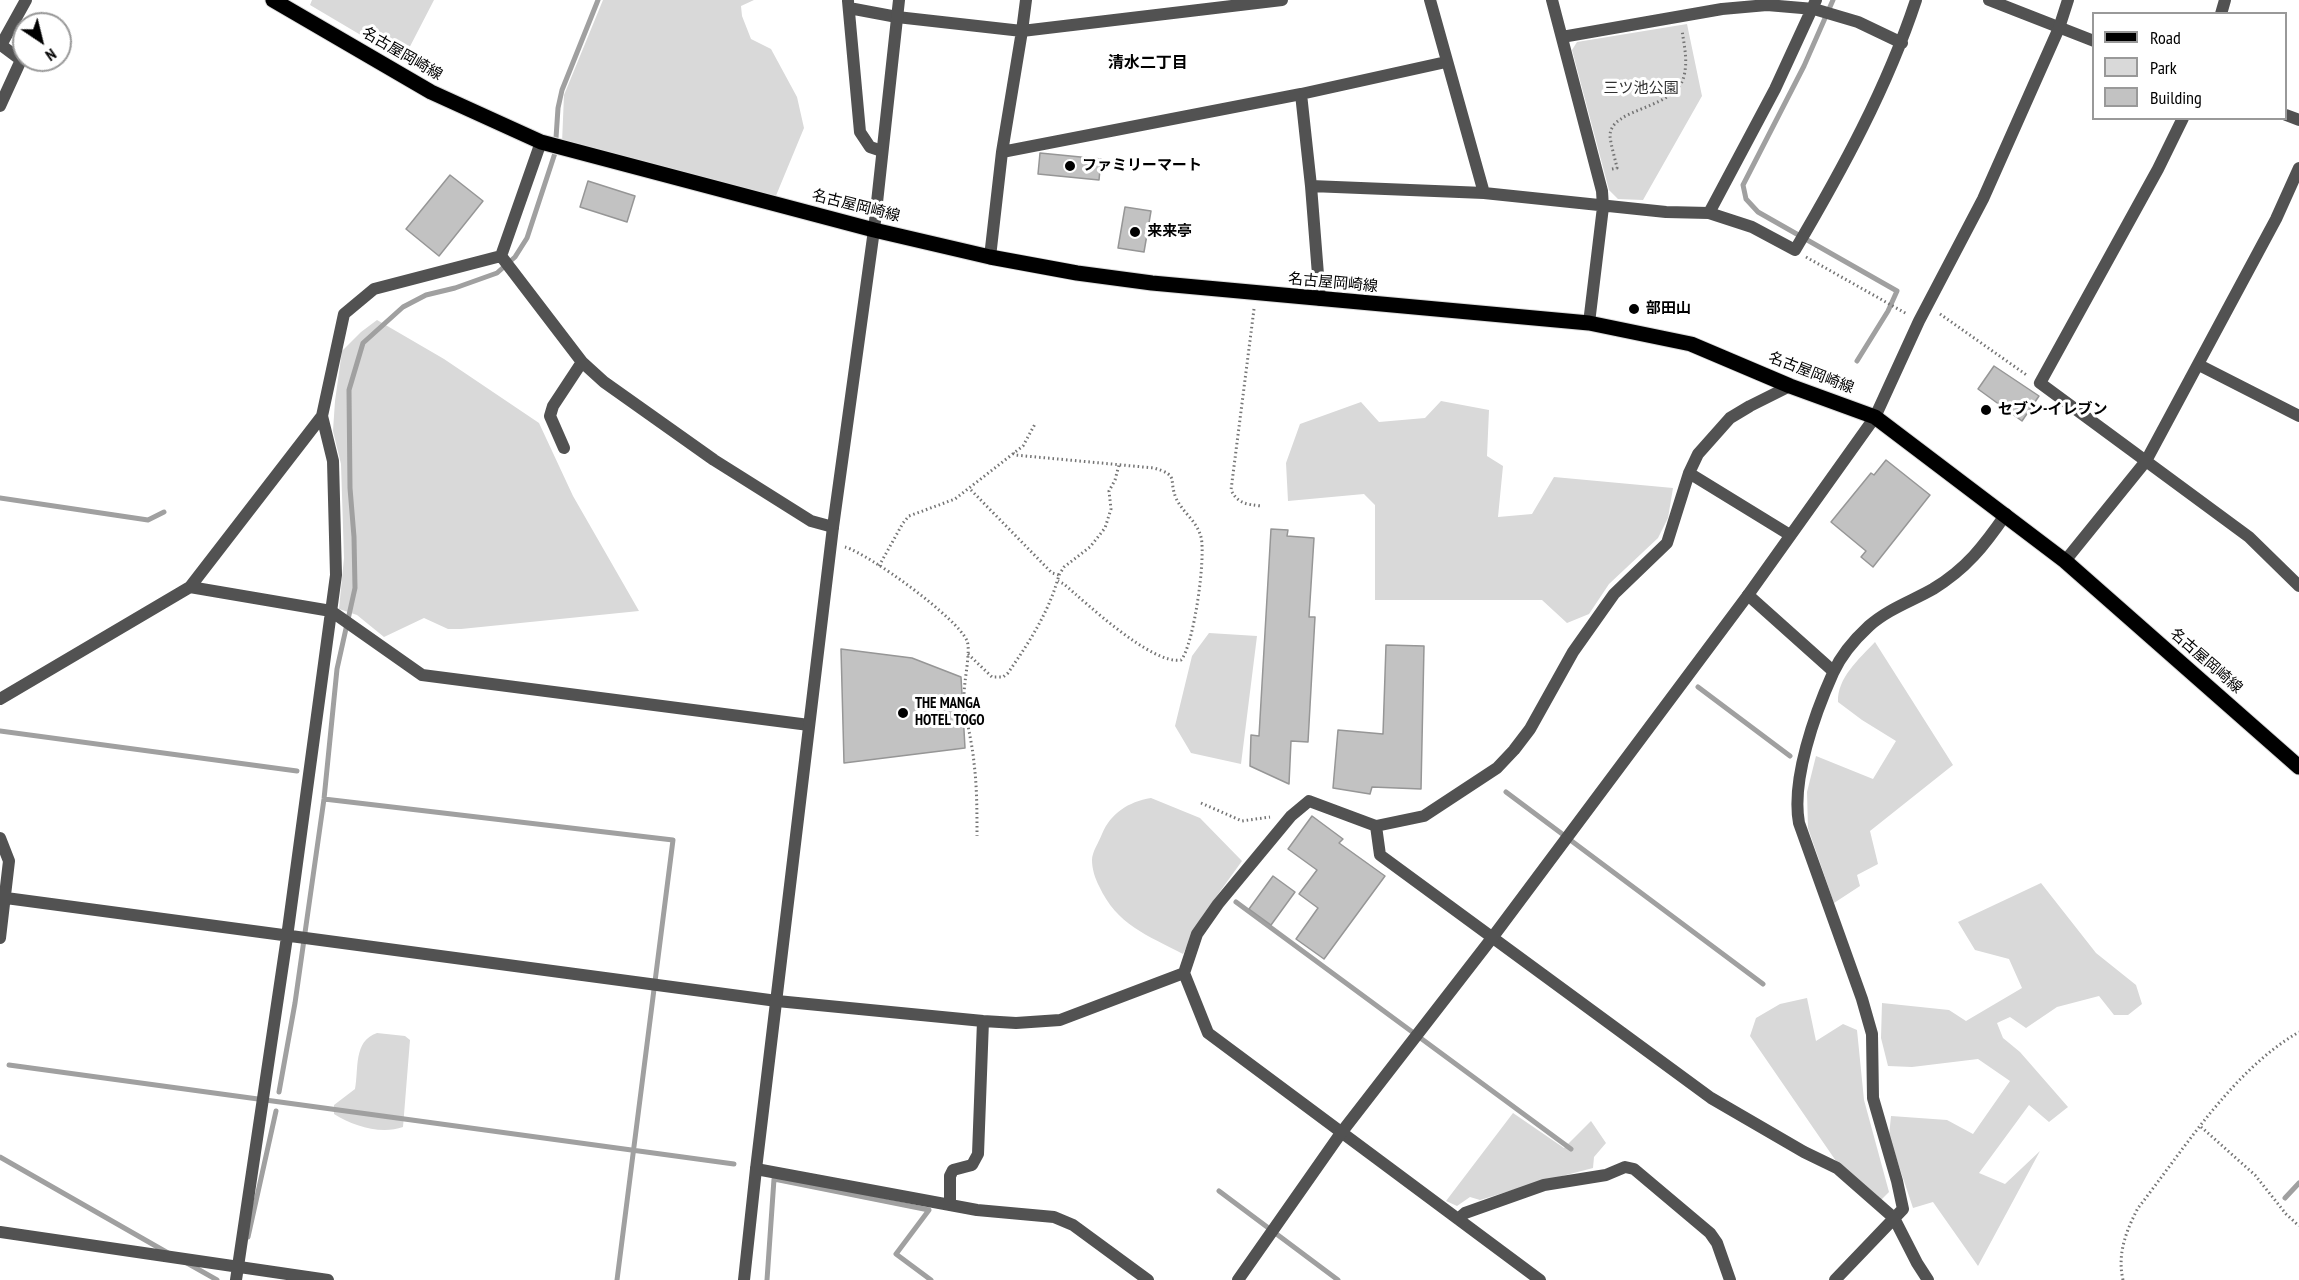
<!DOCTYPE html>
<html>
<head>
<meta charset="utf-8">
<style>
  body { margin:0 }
  #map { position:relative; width:2299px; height:1280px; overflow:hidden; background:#fff; font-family:"PT Sans Narrow",sans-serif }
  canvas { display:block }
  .legend { position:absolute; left:2092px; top:12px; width:195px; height:108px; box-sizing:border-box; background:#fff; border:2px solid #999; margin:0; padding:8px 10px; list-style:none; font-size:18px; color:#000 }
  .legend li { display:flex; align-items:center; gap:12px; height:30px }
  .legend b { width:30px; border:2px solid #999 }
  .north { position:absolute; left:12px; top:12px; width:60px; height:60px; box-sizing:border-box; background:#fff; border:2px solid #999; border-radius:50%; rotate:145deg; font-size:16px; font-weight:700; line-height:24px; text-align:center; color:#000 }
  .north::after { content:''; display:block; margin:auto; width:21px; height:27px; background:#000; clip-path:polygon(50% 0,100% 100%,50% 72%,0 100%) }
</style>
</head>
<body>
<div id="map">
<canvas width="2299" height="1280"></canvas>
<ul class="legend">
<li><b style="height:8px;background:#000"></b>Road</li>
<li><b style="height:16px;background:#d9d9d9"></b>Park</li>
<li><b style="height:16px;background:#c2c2c2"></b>Building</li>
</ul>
<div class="north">N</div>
</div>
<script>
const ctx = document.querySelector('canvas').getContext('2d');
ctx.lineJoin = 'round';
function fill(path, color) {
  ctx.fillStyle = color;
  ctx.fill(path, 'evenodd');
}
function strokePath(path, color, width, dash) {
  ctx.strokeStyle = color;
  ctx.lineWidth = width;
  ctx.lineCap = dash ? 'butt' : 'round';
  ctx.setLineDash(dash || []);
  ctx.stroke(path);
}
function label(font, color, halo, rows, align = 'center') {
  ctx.font = font + ' "PT Sans Narrow","Noto Sans JP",sans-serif';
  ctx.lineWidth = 6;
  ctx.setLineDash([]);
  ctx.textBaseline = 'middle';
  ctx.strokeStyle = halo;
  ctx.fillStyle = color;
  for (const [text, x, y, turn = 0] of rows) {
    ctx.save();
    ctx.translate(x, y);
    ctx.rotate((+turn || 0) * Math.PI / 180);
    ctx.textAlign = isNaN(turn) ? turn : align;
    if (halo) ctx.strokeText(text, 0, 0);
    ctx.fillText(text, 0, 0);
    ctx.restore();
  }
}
fill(new Path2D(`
  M 312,0 L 434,0 L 403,60 L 310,5 Z
  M 603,0 L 754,0 L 741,6 L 742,16 L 751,39 L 771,49 L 797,97 L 804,128 L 775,198 L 562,143 L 564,95 Z
  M 1687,24 L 1702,96 L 1643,200 L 1618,199 L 1609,190 L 1572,50 L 1577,42 Z
  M 377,320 L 444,359 L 539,423 L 573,496 L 639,611 L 461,629 L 448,629 L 424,618 L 384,637 L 357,615 L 339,609 L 344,558 L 341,464 L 333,431 L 335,401 L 342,351 L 361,332 Z
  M 1441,401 L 1489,410 L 1487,456 L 1503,466 L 1498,517 L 1532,514 L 1554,477 L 1673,488 L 1668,518 L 1658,538 L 1609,584 L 1589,614 L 1567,623 L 1542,600 L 1375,600 L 1375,505 L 1364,494 L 1288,501 L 1286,463 L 1300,424 L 1361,402 L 1379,422 L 1425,418 Z
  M 1209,633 L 1257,636 L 1241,764 L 1191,753 L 1175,726 L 1192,656 Z
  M 1875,642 L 1953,765 L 1870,831 L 1878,864 L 1857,875 L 1860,886 L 1834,903 L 1808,828 L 1807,792 L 1816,756 L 1873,779 L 1896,741 L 1862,720 L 1838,702 C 1837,678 1859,659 1875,642 Z
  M 1151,798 L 1200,818 L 1242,861 L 1203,915 L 1183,954 C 1147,935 1117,925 1099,886 C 1095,878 1092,869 1092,860 C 1092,852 1099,842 1102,834 C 1111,813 1128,802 1151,798 Z
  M 2041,883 L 2096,953 L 2136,985 L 2142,1004 L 2128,1015 L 2114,1015 L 2099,996 L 2057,1007 L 2026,1028 L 2010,1017 L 1997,1023 L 2003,1038 L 2020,1052 L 2068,1107 L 2049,1122 L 2029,1105 L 1979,1173 L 2005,1184 L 2040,1151 L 1978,1266 L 1933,1202 L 1913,1208 L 1889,1136 L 1891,1116 L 1947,1120 L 1973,1134 L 2010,1081 L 1978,1059 L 1912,1067 L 1888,1066 L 1881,1038 L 1882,1003 L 1949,1010 L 1966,1021 L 2022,988 L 2009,959 L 1975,950 L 1958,922 Z
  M 1807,998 L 1816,1041 L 1843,1024 L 1857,1030 L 1864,1100 L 1889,1192 L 1881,1200 L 1836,1161 L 1750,1036 L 1756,1018 L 1780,1004 Z
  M 377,1033 L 405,1036 L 410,1040 L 403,1127 C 381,1135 353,1126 334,1114 L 334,1105 L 355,1089 C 359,1069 353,1041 377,1033 Z
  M 1513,1113 L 1564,1148 L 1591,1121 L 1606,1143 L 1594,1157 L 1593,1168 L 1539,1182 L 1480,1200 L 1470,1197 L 1457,1206 L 1446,1201 Z`), '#d9d9d9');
strokePath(new Path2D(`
  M 1833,0 L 1804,66 L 1743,185 L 1746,199 L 1758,212 L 1897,291 L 1888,311 L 1857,361
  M 0,498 L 148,520 L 164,512
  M 1698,687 L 1790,756
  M 0,731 L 297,771
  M 1506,792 L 1763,984
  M 324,799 L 673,840 L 617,1280
  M 1236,902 L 1571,1149
  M 9,1065 L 734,1164
  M 279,1092 L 295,1003 L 324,799 L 337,669 L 355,588 L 354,537 L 350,488 L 349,390 L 363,343 L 403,307 L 426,295 L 455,288 L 497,273 L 515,257 L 527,238 L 555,153 L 558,108 L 562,90 L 598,0
  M 0,1157 L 168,1253
  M 1219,1191 L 1338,1280
  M 2285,1198 L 2299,1183
  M 248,1237 L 276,1111
  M 187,1263 L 217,1280
  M 767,1280 L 774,1179 L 929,1210 L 896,1254 L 931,1280`), '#a0a0a0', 5);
const building = new Path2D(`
  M 1040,153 L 1101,159 L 1099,180 L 1038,174 Z
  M 450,175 L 483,201 L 439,256 L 406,229 Z
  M 588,181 L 635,196 L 627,222 L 580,207 Z
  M 1125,207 L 1151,211 L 1144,252 L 1118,248 Z
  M 1994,366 L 2039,396 L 2022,421 L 1978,389 Z
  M 1886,460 L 1930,495 L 1873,567 L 1861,557 L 1866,551 L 1831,522 L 1871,473 L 1874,475 Z
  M 1271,529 L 1288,530 L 1287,536 L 1314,538 L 1309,617 L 1315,617 L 1308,742 L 1291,741 L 1289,784 L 1250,766 L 1251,735 L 1259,736 Z
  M 1386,645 L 1424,646 L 1421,789 L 1372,787 L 1370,794 L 1333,788 L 1338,730 L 1383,734 Z
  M 841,649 L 912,658 L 961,677 L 965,748 L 844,763 Z
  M 1312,816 L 1343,839 L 1339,843 L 1385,876 L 1324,959 L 1296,939 L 1318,908 L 1299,894 L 1317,870 L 1288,849 Z
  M 1273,876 L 1295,892 L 1271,925 L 1249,909 Z`);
fill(building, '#c2c2c2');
strokePath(building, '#969696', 1.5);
const primary = new Path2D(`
  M 273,0 L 431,92 L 541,142 L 874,230 L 990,257 L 1077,273 L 1152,283 L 1589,323 L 1691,344 L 1790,386 L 1875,417 L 2065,561 L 2299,767`);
strokePath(primary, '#dbdbdb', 17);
strokePath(new Path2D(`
  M 1612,169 L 1617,168 C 1615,158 1611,146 1610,136 C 1610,107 1676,110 1684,76 C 1688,60 1684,45 1682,30
  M 1806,257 L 1907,314
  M 1254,309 L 1231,490 C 1238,504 1246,504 1261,506
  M 1940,314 L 2028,376
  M 1013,453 L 1015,455 L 1154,468 C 1180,476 1168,479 1176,498 C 1182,512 1197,521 1201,537 C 1206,557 1194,645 1181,660 C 1152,665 1086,603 1064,584 L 1058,581
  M 845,547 C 869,554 958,618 967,641 C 971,650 964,681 964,695 C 965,718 972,740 974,763 C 977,787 977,811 977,836
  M 879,566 L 903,523 L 909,516 L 955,499 L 1023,446 L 1035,424
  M 1059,575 L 1064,567 L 1090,547 L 1105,528 L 1111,509 L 1109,491 L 1115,480 L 1119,465
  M 968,654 L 992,677 L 1003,677 L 1008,673 C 1030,641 1049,612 1059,575 L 1052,573 L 969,488
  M 1201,803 L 1242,821 L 1270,817
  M 2201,1127 L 2255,1175 L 2286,1214 L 2299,1226
  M 2123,1280 C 2117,1254 2126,1231 2138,1208 C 2185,1148 2233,1070 2299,1032`), '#747474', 3, [1.5, 3]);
strokePath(new Path2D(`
  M 1430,0 L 1484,193
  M 1552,0 L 1602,191 L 1603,207 L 1589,323
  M 1989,0 L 2094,41
  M 848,1 L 860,132 L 870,147 L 882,151
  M 849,8 L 897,17 L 1022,31 L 1282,0
  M 2221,14 L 2225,0
  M 1562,37 L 1722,9 L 1767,5 L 1814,9 L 1858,22 L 1902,43
  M 1301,94 L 1311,186 L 1320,300
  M 0,106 L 21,60 L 1,45 L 26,0
  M 2286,115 L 2299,120
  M 2183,118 L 2158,169 L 2040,383 L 2249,537 L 2299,586
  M 1002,152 L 1301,94 L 1446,62
  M 1311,186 L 1484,193 L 1666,212 L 1709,213 L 1752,227 L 1795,250 C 1842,170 1887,88 1916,0
  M 1709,213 L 1775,89 L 1816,0
  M 501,256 L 582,362 L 604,382 L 714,460 L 811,521 L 833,527
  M 501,256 L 541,142
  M 990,257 L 1002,152 L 1022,31 L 1026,0
  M 2199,365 L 2299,416
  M 564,448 L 550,416 L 553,406 L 582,362
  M 1689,473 L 1790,535
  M 2065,561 L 2146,461 L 2276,219 L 2299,168
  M 190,587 L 331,611 L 422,675 L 809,725
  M 1748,595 L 1833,671
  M 0,699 L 190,587 L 322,416 L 344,314 L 374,289 L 501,256
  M 1376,826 L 1380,855 L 1711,1098 L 1804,1152 L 1837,1168 L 1894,1218 L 1917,1263 L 1928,1280
  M 0,838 L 9,861 L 0,938
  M 6,898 L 777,1001 L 983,1021 L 1016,1023 L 1060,1020 L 1184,973
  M 756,1169 L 977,1210 L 1054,1217 L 1073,1225 L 1148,1280
  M 950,1205 L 950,1176 L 953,1170 L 972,1165 L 978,1154 L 983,1021
  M 1458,1219 L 1465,1213 L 1544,1185 L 1606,1175 L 1625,1167 L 1634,1169 L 1710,1233 L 1717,1243 L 1730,1280
  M 0,1232 L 328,1280
  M 236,1280 L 287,937 L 336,575 L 333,461 L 322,416
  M 1540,1280 L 1208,1033 L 1184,973 L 1197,934 L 1218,904 L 1291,816 L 1309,801 L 1376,826 L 1424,816 L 1497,768 L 1514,750 L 1530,729 L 1573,652 L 1614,594 L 1667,543 L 1689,473 L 1698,454 L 1730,418 L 1750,406 L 1790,386
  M 1835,1280 L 1903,1209 L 1897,1181 L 1873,1098 L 1872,1034 L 1862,999 L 1799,823 C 1791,780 1815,713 1833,673 C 1841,655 1856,638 1869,626 C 1888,609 1912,601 1933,589 C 1966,569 1984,546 2006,514`), '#525252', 12);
strokePath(new Path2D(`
  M 744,1280 L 756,1169 L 833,527 L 874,230 L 899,0
  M 1238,1280 L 1341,1133 L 1492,938 L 1748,595 L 1875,417 L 1919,321 L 1983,199 L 2059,28 L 2068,0`), '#525252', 12);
strokePath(primary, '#000', 15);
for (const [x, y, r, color] of [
  [1070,166,6,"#000"],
  [1135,232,6,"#000"],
  [1634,309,6,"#000"],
  [1986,410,6,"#000"],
  [903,713,6,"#000"]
]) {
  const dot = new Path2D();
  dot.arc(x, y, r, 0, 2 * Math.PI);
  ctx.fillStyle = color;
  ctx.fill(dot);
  strokePath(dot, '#fff', 2);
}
label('15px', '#000', '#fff', [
  ["名古屋岡崎線",402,54,30],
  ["名古屋岡崎線",856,206,14],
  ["名古屋岡崎線",1333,283,5],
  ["名古屋岡崎線",1811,373,21],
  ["名古屋岡崎線",2206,661,41]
]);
label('15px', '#303030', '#fff', [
  ["三ツ池公園",1641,89]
]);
label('bold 15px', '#000', '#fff', [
  ["ファミリーマート",1082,166],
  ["来来亭",1147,232],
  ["部田山",1646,309],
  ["セブン-イレブン",1998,410],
  ["THE MANGA",915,704],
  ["HOTEL TOGO",915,721]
], 'left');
label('bold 16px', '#000', '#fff', [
  ["清水二丁目",1148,63]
]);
</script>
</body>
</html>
